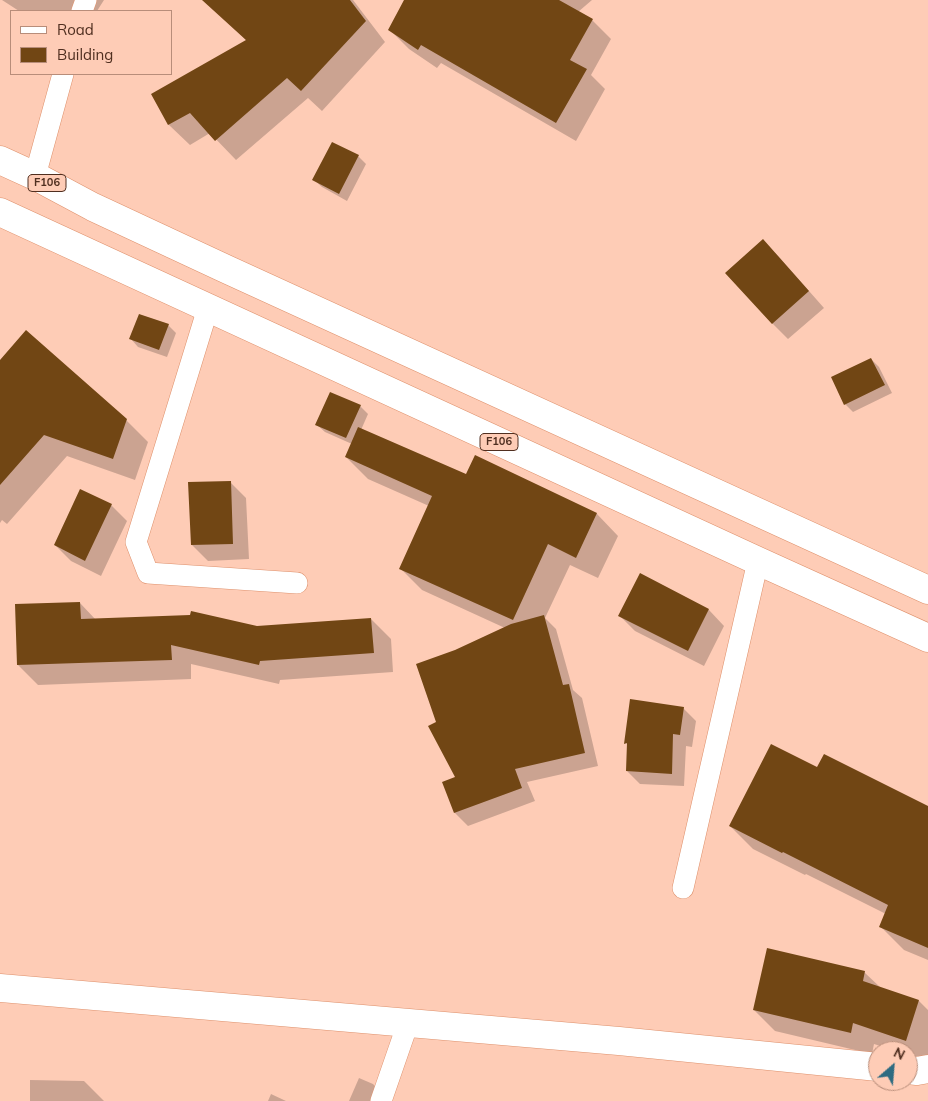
<!DOCTYPE html>
<html>
<head>
<meta charset="utf-8">
<style>
  body { margin:0 }
  #map { position:relative; width:928px; height:1101px; overflow:hidden; background:#feccb6; font-family:Mulish,sans-serif }
  canvas { display:block }
  .legend { position:absolute; left:10px; top:10px; width:162px; height:65px; box-sizing:border-box; background:#feccb6; border:1px solid #b88d7a; margin:0; padding:6px 9px; list-style:none; font-size:15px; color:#502f20 }
  .legend li { display:flex; align-items:center; gap:10px; height:25px }
  .legend b { width:25px; border:1px solid #b88d7a }
  .north { position:absolute; left:868px; top:1041px; width:50px; height:50px; box-sizing:border-box; background:#feccb6; border:1px solid #b88d7a; border-radius:50%; rotate:27deg; font-size:14px; font-weight:700; line-height:20px; text-align:center; color:#502f20 }
  .north::after { content:''; display:block; margin:auto; width:18px; height:22px; background:#2e6b81; clip-path:polygon(50% 0,100% 100%,50% 72%,0 100%) }
</style>
</head>
<body>
<div id="map">
<canvas width="928" height="1101"></canvas>
<ul class="legend">
<li><b style="height:6px;background:#fff"></b>Road</li>
<li><b style="height:14px;background:#714614"></b>Building</li>
</ul>
<div class="north">N</div>
</div>
<script>
const ctx = document.querySelector('canvas').getContext('2d');
ctx.lineJoin = 'round';
function fill(path, color) {
  ctx.fillStyle = color;
  ctx.fill(path, 'evenodd');
}
function strokePath(path, color, width, dash) {
  ctx.strokeStyle = color;
  ctx.lineWidth = width;
  ctx.lineCap = dash ? 'butt' : 'round';
  ctx.setLineDash(dash || []);
  ctx.stroke(path);
}
function label(font, color, halo, rows, align = 'center') {
  ctx.font = font + ' Mulish,sans-serif';
  ctx.lineWidth = 5;
  ctx.setLineDash([]);
  ctx.textBaseline = 'middle';
  ctx.strokeStyle = halo;
  ctx.fillStyle = color;
  for (const [text, x, y, turn = 0] of rows) {
    ctx.save();
    ctx.translate(x, y);
    ctx.rotate((+turn || 0) * Math.PI / 180);
    ctx.textAlign = isNaN(turn) ? turn : align;
    if (halo) ctx.strokeText(text, 0, 0);
    ctx.fillText(text, 0, 0);
    ctx.restore();
  }
}
fill(new Path2D(`
  M 2,0 L 104,0 L 97,11 L 19,11 Z
  M 204,0 L 353,0 L 385,42 L 322,111 L 308,98 L 236,160 L 210,133 L 190,145 L 169,125 L 152,95 L 247,41 Z
  M 406,0 L 592,0 L 578,12 L 592,20 L 611,39 L 591,75 L 605,89 L 576,141 L 441,63 L 437,68 L 409,49 L 390,30 Z
  M 358,156 L 366,164 L 347,201 L 322,187 L 314,180 Z
  M 763,241 L 779,257 L 824,308 L 788,339 L 773,324 L 727,273 Z
  M 168,325 L 176,333 L 167,357 L 138,347 L 131,339 Z
  M 871,359 L 879,367 L 892,393 L 853,412 L 845,404 Z
  M 0,361 L 126,420 L 148,442 L 135,480 L 67,456 L 7,524 L 2,520 L 0,523 Z
  M 360,406 L 368,414 L 361,430 L 467,476 L 476,457 L 597,514 L 618,536 L 598,578 L 570,565 L 545,618 L 556,629 L 573,690 L 582,698 L 598,766 L 527,782 L 535,801 L 468,826 L 455,813 L 444,783 L 457,778 L 456,651 L 505,628 L 422,590 L 401,569 L 429,506 L 368,479 L 346,457 L 352,444 L 325,432 L 317,425 Z
  M 230,482 L 246,498 L 249,559 L 208,561 L 192,545 Z
  M 111,505 L 127,521 L 101,576 L 71,561 L 55,545 Z
  M 80,603 L 96,620 L 257,628 L 371,619 L 391,639 L 393,672 L 280,680 L 279,684 L 191,664 L 191,679 L 38,685 L 18,665 Z
  M 709,610 L 724,626 L 704,666 L 635,631 L 620,616 Z
  M 683,708 L 696,721 L 692,747 L 686,746 L 684,786 L 640,784 L 627,771 L 628,745 L 626,743 Z
  M 818,769 L 928,808 L 928,960 L 904,950 L 881,927 L 886,914 L 806,874 L 805,875 L 753,849 L 730,826 Z
  M 864,972 L 881,988 L 919,1001 L 928,1010 L 928,1058 L 927,1061 L 908,1055 L 908,1051 L 896,1051 L 874,1044 L 872,1054 L 775,1031 L 754,1010 Z
  M 359,1078 L 373,1084 L 389,1101 L 349,1101 Z
  M 30,1080 L 84,1081 L 104,1101 L 30,1101 Z
  M 271,1094 L 286,1101 L 268,1101 Z`), '#0003');
fill(new Path2D(`
  M 202,0 L 350,0 L 366,21 L 301,91 L 287,78 L 215,141 L 190,113 L 168,125 L 151,94 L 246,40 Z
  M 404,0 L 559,0 L 593,19 L 570,60 L 587,69 L 556,123 L 421,45 L 418,50 L 388,30 Z
  M 332,142 L 359,155 L 339,194 L 312,180 Z
  M 763,239 L 809,291 L 772,324 L 725,273 Z
  M 139,314 L 169,324 L 159,350 L 129,339 Z
  M 26,330 L 127,419 L 113,459 L 44,435 L 0,485 L 0,360 Z
  M 871,358 L 885,385 L 844,405 L 831,377 Z
  M 330,392 L 361,405 L 346,438 L 315,425 Z
  M 358,427 L 466,474 L 475,455 L 597,513 L 576,558 L 548,544 L 513,620 L 399,569 L 432,496 L 345,457 Z
  M 231,481 L 233,544 L 191,545 L 188,482 Z
  M 80,489 L 112,504 L 85,561 L 54,545 Z
  M 640,573 L 709,609 L 688,651 L 618,616 Z
  M 80,602 L 81,619 L 190,615 L 191,611 L 257,626 L 371,618 L 374,653 L 260,661 L 259,665 L 171,645 L 172,660 L 17,665 L 15,604 Z
  M 544,615 L 563,685 L 569,684 L 585,753 L 515,769 L 522,788 L 454,813 L 442,782 L 455,777 L 428,726 L 436,722 L 416,664 L 455,650 L 511,624 Z
  M 630,699 L 684,707 L 680,735 L 673,734 L 672,774 L 626,771 L 627,743 L 624,744 Z
  M 771,744 L 817,767 L 824,754 L 928,806 L 928,948 L 879,927 L 888,905 L 783,852 L 782,853 L 729,826 Z
  M 767,948 L 865,971 L 863,981 L 919,1000 L 906,1041 L 853,1023 L 851,1033 L 753,1010 Z`), '#714614');
const lane = new Path2D(`
  M 82,11 L 86,0
  M 35,176 L 63,74
  M 208,308 L 136,542 L 148,573 L 297,583
  M 683,888 L 758,561
  M 381,1101 L 408,1023`);
const street = new Path2D(`
  M 0,988 L 619,1041 L 878,1067
  M 908,1070 L 917,1071 L 928,1069`);
const primary = new Path2D(`
  M 0,160 L 35,176 L 93,207 L 226,269 L 928,590
  M 0,212 L 758,561 L 928,638`);
strokePath(lane, '#de906b', 22);
strokePath(street, '#de906b', 29);
strokePath(primary, '#de906b', 29);
strokePath(lane, '#fff', 21);
strokePath(street, '#fff', 28);
strokePath(primary, '#fff', 28);
for (const [x, y, w] of [
  [47,183,38],
  [499,442,38]
]) {
  const box = new Path2D();
  box.roundRect(x - w / 2, y - 8.5, w, 17, 4);
  ctx.fillStyle = '#feccb6';
  ctx.fill(box);
  strokePath(box, '#502f20', 1);
}
label('bold 11px', '#502f20', null, [
  ["F106",47,183],
  ["F106",499,442]
]);
</script>
</body>
</html>
